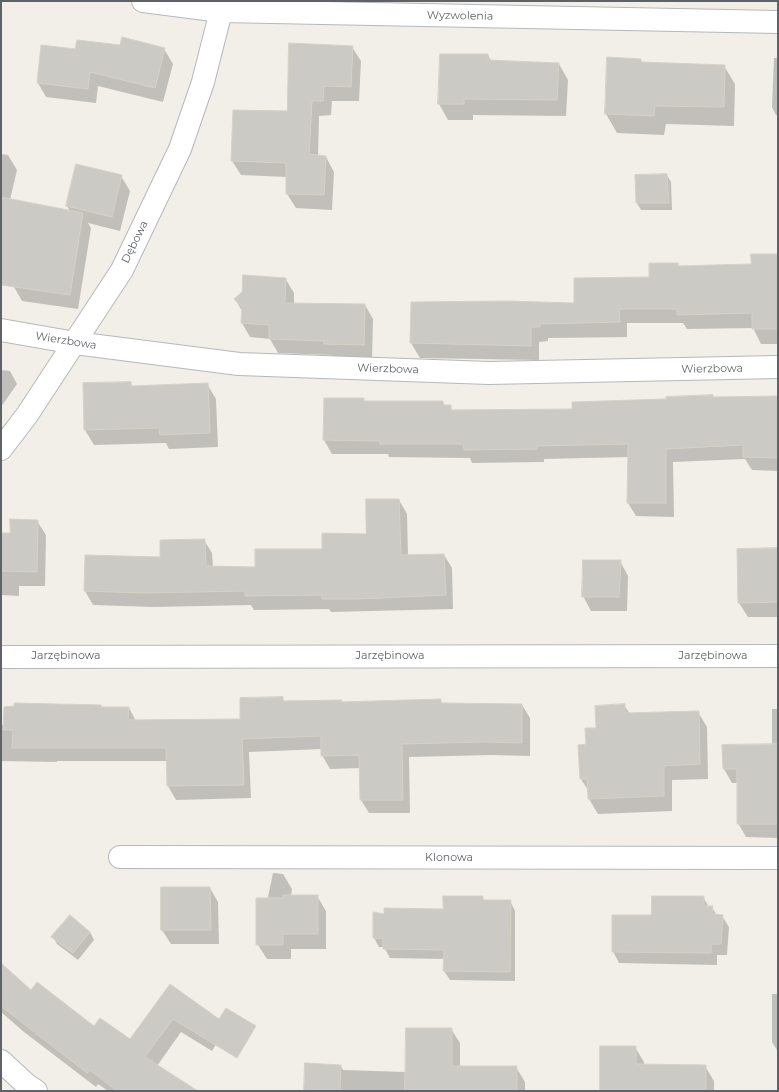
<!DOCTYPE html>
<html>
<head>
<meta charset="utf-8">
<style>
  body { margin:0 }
  #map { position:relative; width:779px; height:1092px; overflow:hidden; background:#f1efe8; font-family:Montserrat,sans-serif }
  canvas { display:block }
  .frame { position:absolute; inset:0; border:2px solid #5f6368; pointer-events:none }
</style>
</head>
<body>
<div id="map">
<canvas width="779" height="1092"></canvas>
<div class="frame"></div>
</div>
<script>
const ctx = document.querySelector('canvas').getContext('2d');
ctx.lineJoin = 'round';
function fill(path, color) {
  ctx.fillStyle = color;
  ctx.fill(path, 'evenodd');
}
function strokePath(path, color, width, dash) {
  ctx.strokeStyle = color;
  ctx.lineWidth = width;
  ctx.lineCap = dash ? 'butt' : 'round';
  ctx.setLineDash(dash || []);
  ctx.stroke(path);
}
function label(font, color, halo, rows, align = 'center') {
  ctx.font = font + ' Montserrat,sans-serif';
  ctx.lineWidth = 4;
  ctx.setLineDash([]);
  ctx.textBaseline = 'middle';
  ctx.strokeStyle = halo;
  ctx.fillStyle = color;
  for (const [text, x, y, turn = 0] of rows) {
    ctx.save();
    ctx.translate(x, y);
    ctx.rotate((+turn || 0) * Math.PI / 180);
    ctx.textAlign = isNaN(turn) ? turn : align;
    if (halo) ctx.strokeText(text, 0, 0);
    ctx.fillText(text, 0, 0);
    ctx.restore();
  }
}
fill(new Path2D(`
  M 121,46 L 164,49 L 173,64 L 163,102 L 98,86 L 96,103 L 46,97 L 38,83 L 76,50 Z
  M 352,47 L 361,61 L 359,101 L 332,101 L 331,115 L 319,116 L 318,156 L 326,157 L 334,172 L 332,210 L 296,208 L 287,194 L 287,177 L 241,175 L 232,161 L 288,112 Z
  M 488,55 L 491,61 L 559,64 L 568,80 L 566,116 L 473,115 L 473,120 L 448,120 L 439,104 Z
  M 774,58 L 778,58 L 778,115 L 776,115 L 772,107 Z
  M 640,60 L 642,64 L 724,66 L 735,84 L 734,126 L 666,124 L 664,135 L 617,133 L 606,114 Z
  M 1,154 L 8,155 L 17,170 L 10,200 L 70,211 L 67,206 L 121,176 L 130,191 L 120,231 L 88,223 L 91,228 L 78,309 L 22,301 L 14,287 L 1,246 Z
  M 667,175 L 671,182 L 672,210 L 641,210 L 637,203 L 636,176 Z
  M 778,255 L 778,344 L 761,344 L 753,328 L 687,329 L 683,323 L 627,323 L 627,337 L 548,338 L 548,341 L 539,342 L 539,360 L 420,358 L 411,343 L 575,304 L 650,278 L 677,264 L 679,267 L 752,265 Z
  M 285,278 L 294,293 L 294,304 L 365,305 L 373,319 L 372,359 L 333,358 L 332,355 L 278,353 L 270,339 L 250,337 L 242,323 L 242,311 L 235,299 Z
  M 1,370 L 10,371 L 17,384 L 1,407 Z
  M 131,383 L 133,387 L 207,384 L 216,399 L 218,447 L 169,449 L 166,443 L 94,445 L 85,430 Z
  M 713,396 L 714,398 L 778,397 L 778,471 L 752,470 L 745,459 L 673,462 L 674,517 L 636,516 L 628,503 L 629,457 L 544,459 L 544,462 L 472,463 L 470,458 L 389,457 L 388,454 L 332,454 L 324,440 L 363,399 L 365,402 L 443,402 L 445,406 L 450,406 L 453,411 L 573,410 Z
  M 399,500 L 407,514 L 408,556 L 444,555 L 452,568 L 453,609 L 331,612 L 329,609 L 254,610 L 251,605 L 153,607 L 93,605 L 85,591 L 204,540 L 212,553 L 213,567 L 256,568 L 323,550 L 367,535 Z
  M 37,521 L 46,535 L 45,586 L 19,586 L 19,596 L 1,595 L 1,534 L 11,534 Z
  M 778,549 L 778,617 L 748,617 L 739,603 Z
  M 620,561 L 628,576 L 627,611 L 591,611 L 583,596 Z
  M 282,698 L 285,702 L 341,701 L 342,703 L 440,700 L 442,704 L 522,705 L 530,718 L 530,756 L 491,755 L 409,757 L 410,813 L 369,813 L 361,800 L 360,768 L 330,769 L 322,755 L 322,749 L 249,752 L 251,798 L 176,800 L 168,786 L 167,761 L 57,761 L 57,762 L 1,761 L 1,725 L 101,708 L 129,708 L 136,721 L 242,720 Z
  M 624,705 L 630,714 L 698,712 L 707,727 L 708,779 L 672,780 L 672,811 L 598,814 L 589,799 L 589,792 L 581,779 L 587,745 L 597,729 Z
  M 772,709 L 778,709 L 778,838 L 746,837 L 738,823 L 738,783 L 732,783 L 724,769 L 723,746 L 772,745 Z
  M 273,873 L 283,874 L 292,889 L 291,896 L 317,896 L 326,911 L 326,949 L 291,949 L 291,959 L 267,959 L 258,945 Z
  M 210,888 L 218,902 L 219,944 L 171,944 L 162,930 Z
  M 482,897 L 485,901 L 510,901 L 515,911 L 515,981 L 450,980 L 444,971 L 444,959 L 390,958 L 384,947 L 379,947 L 374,938 L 385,916 L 444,910 Z
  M 703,897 L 709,907 L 712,907 L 717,916 L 722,916 L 729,927 L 727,955 L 717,955 L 717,965 L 619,963 L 613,951 L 652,916 Z
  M 90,932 L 94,940 L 78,960 L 57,944 L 53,937 Z
  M 1,964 L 31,992 L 94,1027 L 130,1041 L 170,985 L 224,1031 L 212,1051 L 181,1032 L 157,1066 L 185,1091 L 108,1091 L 98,1084 L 96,1087 L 24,1032 L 1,1012 Z
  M 772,994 L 778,994 L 778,1052 L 772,1042 Z
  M 451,1029 L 460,1043 L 460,1067 L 516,1067 L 525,1082 L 525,1091 L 305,1091 L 341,1066 L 343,1070 L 406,1072 Z
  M 635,1047 L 644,1062 L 644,1065 L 705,1066 L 714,1081 L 714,1091 L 601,1091 Z`), '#0003');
const building = new Path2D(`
  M 122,37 L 165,48 L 155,88 L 90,72 L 88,89 L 37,83 L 41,45 L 75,49 L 77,40 L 120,45 Z
  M 289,43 L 353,46 L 351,87 L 324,86 L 323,101 L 312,101 L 309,154 L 326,156 L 324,195 L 286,194 L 286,163 L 231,161 L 233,110 L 287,111 Z
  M 440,54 L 488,54 L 488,60 L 559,63 L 557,100 L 464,99 L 464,104 L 438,104 Z
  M 607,57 L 641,59 L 641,62 L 725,65 L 724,107 L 655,106 L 654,116 L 605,114 Z
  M 76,164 L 122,175 L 112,217 L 66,206 Z
  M 667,174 L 669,203 L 636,203 L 635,175 Z
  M 1,197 L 83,213 L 70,295 L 1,285 Z
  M 751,254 L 778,254 L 778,329 L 752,329 L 752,313 L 677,315 L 677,309 L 619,309 L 620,322 L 540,324 L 540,327 L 531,327 L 531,346 L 410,343 L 411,302 L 508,301 L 574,303 L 574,278 L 649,277 L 649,263 L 678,263 L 678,266 L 751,264 Z
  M 243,275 L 286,278 L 285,303 L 365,304 L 364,345 L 324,344 L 324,341 L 269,339 L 269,325 L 241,323 L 242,307 L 234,299 L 242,292 Z
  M 131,382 L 131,386 L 208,383 L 210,433 L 160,435 L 159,428 L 84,430 L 83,383 Z
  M 713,395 L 713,397 L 778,396 L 778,458 L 743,457 L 743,445 L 666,449 L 666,503 L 627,503 L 628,444 L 537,446 L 537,449 L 464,450 L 463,444 L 380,444 L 380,441 L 323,440 L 324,398 L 364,398 L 364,401 L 443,401 L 443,405 L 451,405 L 451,410 L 572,409 L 572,402 L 666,399 L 666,397 Z
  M 366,499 L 399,499 L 401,555 L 444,554 L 446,595 L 359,599 L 322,599 L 322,595 L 245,596 L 245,591 L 144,593 L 84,591 L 85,555 L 160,557 L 160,540 L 205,539 L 206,566 L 255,567 L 255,549 L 322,549 L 322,533 L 366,534 Z
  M 10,519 L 38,520 L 37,572 L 1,571 L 1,533 L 10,533 Z
  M 778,548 L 778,602 L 738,603 L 737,549 Z
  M 583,560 L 621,560 L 619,597 L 582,597 Z
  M 283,697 L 283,701 L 342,700 L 341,702 L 441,699 L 441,703 L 522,704 L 522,743 L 483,742 L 402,744 L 403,800 L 360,800 L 359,755 L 321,756 L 321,736 L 242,739 L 244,785 L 167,786 L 166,748 L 12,748 L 13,730 L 3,730 L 4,707 L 14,706 L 14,703 L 101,705 L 101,707 L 129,707 L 128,720 L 240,719 L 240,698 Z
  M 625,704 L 625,713 L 699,711 L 700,764 L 664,766 L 664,796 L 588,799 L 587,779 L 580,779 L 578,745 L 586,744 L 585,728 L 596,728 L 595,706 Z
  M 778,744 L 778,824 L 737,824 L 737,769 L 723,769 L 722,745 Z
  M 161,887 L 210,887 L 211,930 L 161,930 Z
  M 283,895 L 318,895 L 318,934 L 283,934 L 283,945 L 256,945 L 256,898 L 283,898 Z
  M 443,896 L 483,896 L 483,900 L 511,900 L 510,972 L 443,971 L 444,950 L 383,949 L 383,939 L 373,938 L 373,912 L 384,914 L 384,908 L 443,909 Z
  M 652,896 L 704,896 L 704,906 L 713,906 L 712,914 L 723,915 L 721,944 L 711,944 L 711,953 L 612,952 L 612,915 L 651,915 Z
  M 70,915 L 90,932 L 73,953 L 51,937 Z
  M 1,963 L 31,990 L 37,982 L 94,1026 L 100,1018 L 130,1039 L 170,984 L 219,1019 L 226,1008 L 256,1026 L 237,1058 L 173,1019 L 145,1057 L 198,1091 L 117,1091 L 90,1070 L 87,1073 L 1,1006 Z
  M 406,1028 L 452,1028 L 452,1066 L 517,1066 L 517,1091 L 405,1091 Z
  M 600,1046 L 636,1046 L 636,1064 L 706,1065 L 706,1091 L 600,1091 Z
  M 305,1063 L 341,1065 L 340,1091 L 304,1091 Z`);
fill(building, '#cccac5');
strokePath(building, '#d6d1c6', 1);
const street = new Path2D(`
  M 143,1 L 221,11 L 778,22
  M 1,330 L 75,343 L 239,364 L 489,373 L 778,367
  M 1,449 L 27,415 L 122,270 L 180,149 L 203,82 L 221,11
  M 1,657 L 778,656
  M 120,857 L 778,858
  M 1,1061 L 27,1085 L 36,1091`);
strokePath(street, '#b5b8bc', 24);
strokePath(street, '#fff', 22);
label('11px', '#5f6368', '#fff', [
  ["Wyzwolenia",460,16,1],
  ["Dębowa",135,242,-64],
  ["Wierzbowa",66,341,9],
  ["Wierzbowa",388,369,2],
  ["Wierzbowa",712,369,-1],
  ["Jarzębinowa",66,656],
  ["Jarzębinowa",390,656],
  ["Jarzębinowa",713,656],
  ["Klonowa",449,858]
]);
</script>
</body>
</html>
